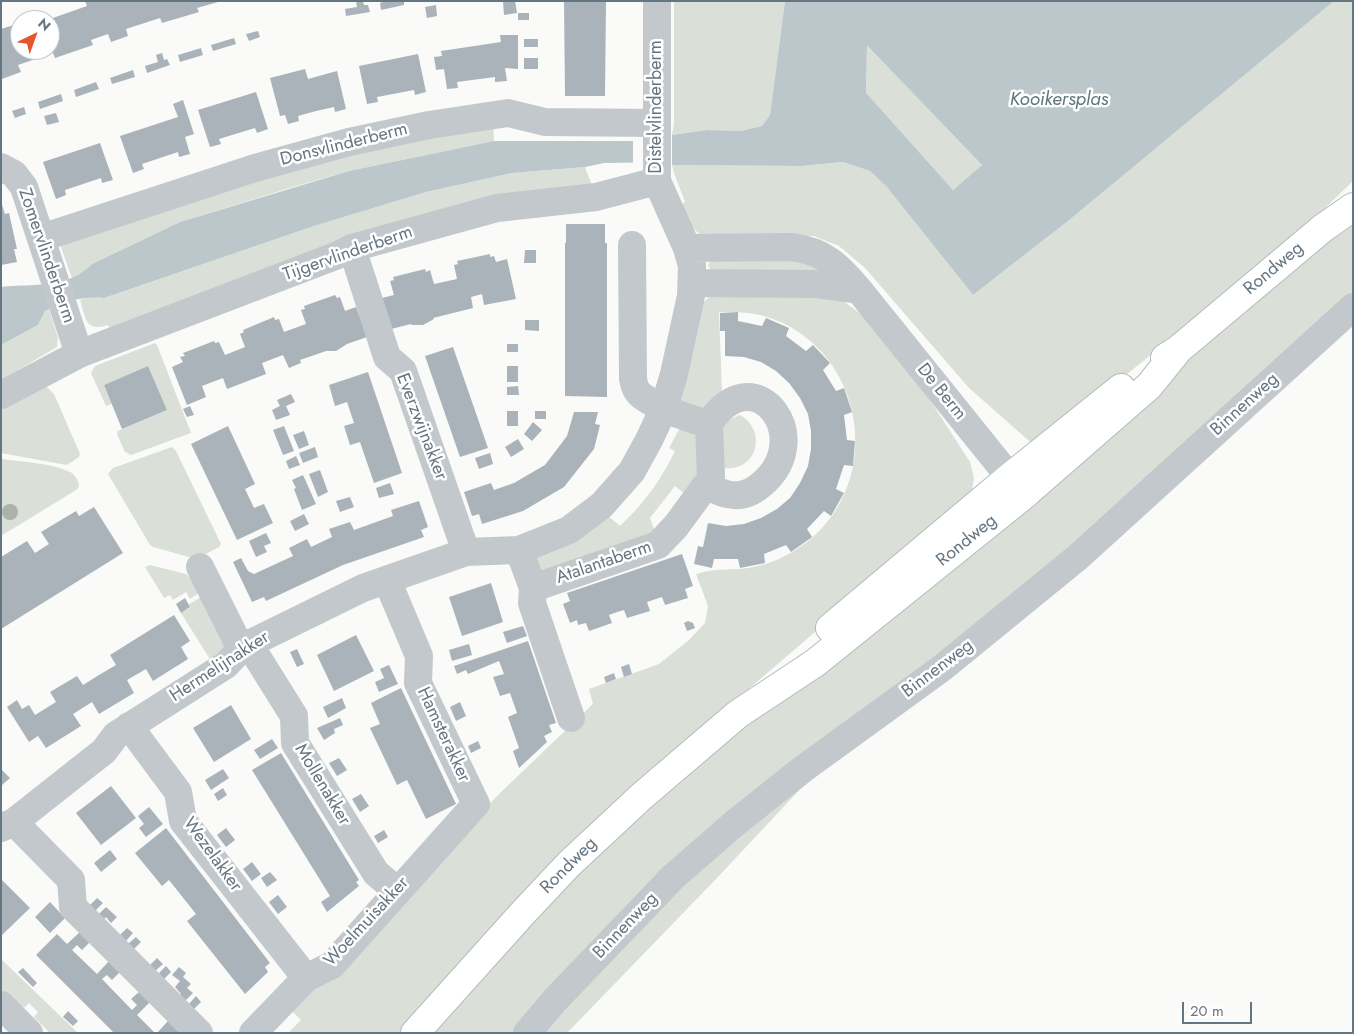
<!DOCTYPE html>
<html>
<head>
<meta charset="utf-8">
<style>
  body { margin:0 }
  #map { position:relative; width:1354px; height:1034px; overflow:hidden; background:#fafaf8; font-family:Jost,sans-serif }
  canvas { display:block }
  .frame { position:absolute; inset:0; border:2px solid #657683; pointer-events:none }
  .north { position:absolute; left:10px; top:10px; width:50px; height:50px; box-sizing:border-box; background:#fff; border:1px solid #c1c8cd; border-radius:50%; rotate:42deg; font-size:14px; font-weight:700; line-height:20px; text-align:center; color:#657683 }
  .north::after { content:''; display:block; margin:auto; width:18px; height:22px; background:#e4572e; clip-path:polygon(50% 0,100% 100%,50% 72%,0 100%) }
  .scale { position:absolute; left:1182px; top:1002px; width:70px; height:22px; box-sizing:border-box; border:2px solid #657683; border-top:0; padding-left:6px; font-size:15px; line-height:18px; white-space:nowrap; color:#657683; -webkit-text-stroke:4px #fff; paint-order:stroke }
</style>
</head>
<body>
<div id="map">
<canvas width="1354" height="1034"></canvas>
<div class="frame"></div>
<div class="north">N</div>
<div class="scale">20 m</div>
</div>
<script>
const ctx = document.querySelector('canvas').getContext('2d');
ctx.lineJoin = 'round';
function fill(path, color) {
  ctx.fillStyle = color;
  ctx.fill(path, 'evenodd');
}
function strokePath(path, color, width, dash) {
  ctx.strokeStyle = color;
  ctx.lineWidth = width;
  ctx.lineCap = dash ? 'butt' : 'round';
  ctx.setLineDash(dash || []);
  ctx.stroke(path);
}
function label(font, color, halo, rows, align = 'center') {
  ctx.font = font + ' Jost,sans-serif';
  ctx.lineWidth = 5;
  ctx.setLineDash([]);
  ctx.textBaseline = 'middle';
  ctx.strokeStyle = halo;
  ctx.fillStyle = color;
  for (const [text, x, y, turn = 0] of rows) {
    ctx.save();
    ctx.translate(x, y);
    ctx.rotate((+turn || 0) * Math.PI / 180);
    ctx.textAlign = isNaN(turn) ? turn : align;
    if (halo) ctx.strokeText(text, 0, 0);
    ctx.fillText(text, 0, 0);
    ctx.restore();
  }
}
fill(new Path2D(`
  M 674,1 L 785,1 L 770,115 L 762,126 L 741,131 L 707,130 L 672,135 L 674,123 Z
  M 1334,1 L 1353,1 L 1353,181 L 1318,215 L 1208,309 L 1036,447 L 969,388 L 865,268 L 839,246 L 814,236 L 713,240 C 694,235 688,221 679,206 L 685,202 L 674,173 L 672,165 L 801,166 L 843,162 L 870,171 L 886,186 L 973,295 L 1068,221 Z
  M 867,44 L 982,165 L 953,190 L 866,94 Z
  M 493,123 L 494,141 L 349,171 L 293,187 L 180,222 L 92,264 L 84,271 L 72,278 L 58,239 L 295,166 Z
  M 585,167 L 592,186 L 111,332 L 108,325 C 85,332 86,319 80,300 L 90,297 L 104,298 L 314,226 L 426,192 L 512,173 Z
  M 1353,221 L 1353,295 L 1253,386 L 514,1033 L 432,1033 L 562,889 L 702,759 L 1179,366 Z
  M 788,253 L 834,272 L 712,272 L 708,265 L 712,259 Z
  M 721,291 L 840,299 L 864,316 L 926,394 L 970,462 L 974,478 L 972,490 L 969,496 L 949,517 L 702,729 L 511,908 L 399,1033 L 288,1033 L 301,1020 L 290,1009 L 498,795 L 593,704 L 589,689 L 659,664 L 689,640 L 705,623 L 708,606 L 696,574 C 712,569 722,570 737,569 C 765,568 792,555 813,537 C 887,471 860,344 764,316 C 750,312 734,312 719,312 L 722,393 L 715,404 L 698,411 L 680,403 L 702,304 L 713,293 Z
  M 49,309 L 58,338 L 57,347 L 1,380 L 1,345 L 38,325 L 45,311 Z
  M 155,343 L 157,345 L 191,433 L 131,455 L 125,452 L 117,434 L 118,431 L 167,410 L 148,366 L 104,385 L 112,404 L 106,406 L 91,373 L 95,366 Z
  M 42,387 L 47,387 L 54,394 L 80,454 L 79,457 L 67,465 L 1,453 L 1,408 Z
  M 740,415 C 768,431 757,472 724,468 L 722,430 L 728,420 Z
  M 681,426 L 697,432 L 703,473 L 686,495 L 675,486 L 650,518 L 656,535 L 543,576 L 535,555 L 607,515 L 620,526 C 645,502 659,483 675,451 L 669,448 Z
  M 172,447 L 176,451 L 221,544 L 219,547 L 196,559 L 153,547 L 150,545 L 108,474 L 113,468 Z
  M 1,459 C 22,462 54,463 72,473 C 76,476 79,482 79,487 L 76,490 L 1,536 Z
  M 150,565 L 186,574 L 190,578 L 196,576 L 203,590 L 190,599 L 186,592 L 173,600 L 170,595 L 164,598 L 145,567 Z
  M 204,595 L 228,644 L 213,664 L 181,613 L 190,608 L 188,605 Z
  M 804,785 L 717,878 L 567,1033 L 533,1033 L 712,853 Z
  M 1,959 L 78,1033 L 50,1033 L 34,1017 L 38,1012 L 29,1003 L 25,1007 L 17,1008 L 1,996 Z`), '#dadfd7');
fill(new Path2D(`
  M 785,1 L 1334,1 L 1068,221 L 973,295 L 886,186 L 870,171 L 843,162 L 801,166 L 672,165 L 672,162 L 604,163 L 585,167 L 512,173 L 426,192 L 314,226 L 104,298 C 85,296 62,301 45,311 L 38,325 L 1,345 L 1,287 C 35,283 66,290 92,264 L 180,222 L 349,171 L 494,141 L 672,141 L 672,135 L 707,130 L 741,131 L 762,126 L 770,115 ZM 867,45 L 982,165 L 953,190 L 866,93 Z`), '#bbc7cb');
fill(new Path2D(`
  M 669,135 L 672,135 L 672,165 L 633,164 L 633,138 L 670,138 Z`), '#fafaf8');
fill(new Path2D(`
  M 85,1 L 218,1 L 218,2 L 197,8 L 199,12 L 162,23 L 160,18 L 126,29 L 128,36 L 111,42 L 108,34 L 91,40 L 93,45 L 55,58 L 53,53 L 18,65 L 21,72 L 2,79 L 1,29 L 20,23 L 20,50 L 50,50 L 50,19 L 87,6 Z
  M 356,1 L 363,1 L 364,5 L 368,5 L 370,12 L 346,16 L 345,9 L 357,7 Z
  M 386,1 L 404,1 L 404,5 L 381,10 L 380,3 Z
  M 503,1 L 515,1 L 517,13 L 504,15 Z
  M 564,1 L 606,1 L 605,96 L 565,96 Z
  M 436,5 L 437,16 L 427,18 L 425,7 Z
  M 518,13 L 529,13 L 529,20 L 518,20 Z
  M 258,31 L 260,37 L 249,41 L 246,34 Z
  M 500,35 L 518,35 L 518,69 L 505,68 L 507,81 L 495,82 L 495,77 L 457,82 L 458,88 L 447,89 L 444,69 L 436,70 L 434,57 L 442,56 L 441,51 L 501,42 Z
  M 234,38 L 236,44 L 213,51 L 211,45 Z
  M 524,39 L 538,39 L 538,47 L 524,47 Z
  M 201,48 L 203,55 L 180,62 L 178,55 Z
  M 162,53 L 164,60 L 167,59 L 170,65 L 147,73 L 145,66 L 158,62 L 156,55 Z
  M 418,54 L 426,92 L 415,95 L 414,90 L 377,97 L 378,102 L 367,104 L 359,66 Z
  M 524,58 L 538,58 L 538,69 L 524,69 Z
  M 305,69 L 308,79 L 337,71 L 346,109 L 335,112 L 334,107 L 316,111 L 298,116 L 299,121 L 288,124 L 285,115 L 280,116 L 270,78 Z
  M 133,70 L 135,77 L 112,84 L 110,78 Z
  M 96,82 L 99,89 L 76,97 L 74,90 Z
  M 256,92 L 268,129 L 257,133 L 255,128 L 219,139 L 221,144 L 210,147 L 198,110 Z
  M 61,94 L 63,101 L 40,109 L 38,102 Z
  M 183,100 L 194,134 L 185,137 L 190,154 L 179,157 L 178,152 L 142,164 L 144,169 L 133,173 L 120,136 L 178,117 L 173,104 Z
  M 24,107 L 26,114 L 15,118 L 12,111 Z
  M 56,113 L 59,122 L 47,125 L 44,116 Z
  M 100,143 L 113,180 L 102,183 L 101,178 L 65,190 L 66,195 L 56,199 L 43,162 Z
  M 1,202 L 5,214 L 9,213 L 17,249 L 14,249 L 17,262 L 1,265 Z
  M 566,224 L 605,224 L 605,243 L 607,243 L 607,397 L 565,396 L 565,243 L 566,243 Z
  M 525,250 L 536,250 L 536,263 L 524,263 Z
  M 490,254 L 490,257 L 494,256 L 496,262 L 507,259 L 516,299 L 484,305 L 482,294 L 471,297 L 473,308 L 433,318 L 434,319 L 423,325 L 412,325 L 411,324 L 391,329 L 382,298 L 394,295 L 390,281 L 394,280 L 393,277 L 425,269 L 426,272 L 430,270 L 434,284 L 457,279 L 454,265 L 458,264 L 457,261 Z
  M 335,295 L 337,298 L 340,297 L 345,311 L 356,307 L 367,337 L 347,344 L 336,351 L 326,351 L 300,360 L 301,363 L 289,368 L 283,355 L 262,363 L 266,374 L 227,389 L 223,378 L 202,386 L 206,397 L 187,405 L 172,367 L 183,362 L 180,357 L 185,356 L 183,353 L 214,341 L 215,343 L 219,342 L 225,355 L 245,347 L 240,334 L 244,332 L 243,330 L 274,317 L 275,320 L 279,319 L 284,332 L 306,324 L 301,310 L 305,309 L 304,306 Z
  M 738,312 L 738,321 L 762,326 L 766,318 L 789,328 L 786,336 L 806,351 L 813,345 L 830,363 L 823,370 L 836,391 L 844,388 L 852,412 L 844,415 L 847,440 L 855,441 L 853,466 L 844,465 L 836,489 L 844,493 L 831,516 L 824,511 L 807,529 L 812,537 L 791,552 L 786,545 L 764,554 L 765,563 L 740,568 L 738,559 L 714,559 L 712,568 L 694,564 L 698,546 L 703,547 L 708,523 L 726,526 L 744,524 L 761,518 L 777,509 L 790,498 L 800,483 L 808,466 L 811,449 L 811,431 L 808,414 L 800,398 L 789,383 L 776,371 L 761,362 L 744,357 L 725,356 L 725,331 L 720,331 L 720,313 Z
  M 525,320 L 539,320 L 539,331 L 525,330 Z
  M 507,344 L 518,344 L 518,352 L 507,352 Z
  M 453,347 L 488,448 L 460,457 L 425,356 Z
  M 148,366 L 167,410 L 122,429 L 104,385 Z
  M 507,366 L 518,366 L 518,382 L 507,382 Z
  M 368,372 L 402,473 L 374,483 L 360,442 L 350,445 L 344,426 L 354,423 L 347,402 L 335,406 L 329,385 Z
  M 518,386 L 519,395 L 507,395 L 507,387 Z
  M 291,394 L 295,402 L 286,406 L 290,415 L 276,420 L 272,410 L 280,406 L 277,400 Z
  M 190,406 L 194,415 L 187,417 L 183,409 Z
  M 507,411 L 518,411 L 518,426 L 507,426 Z
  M 535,411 L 546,411 L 546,419 L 535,419 Z
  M 574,412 L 598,412 L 595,424 L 600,425 L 594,449 L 564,487 L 523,511 L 482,524 L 479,514 L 472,516 L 464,492 L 491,483 L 494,490 L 514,483 L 545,465 L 567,436 Z
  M 533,422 L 542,430 L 532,441 L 524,434 Z
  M 228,426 L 255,484 L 245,489 L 254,508 L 264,504 L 273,523 L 237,540 L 191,444 Z
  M 284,426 L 294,451 L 283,455 L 273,430 Z
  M 304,431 L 309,445 L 299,449 L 293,435 Z
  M 518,439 L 524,449 L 511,457 L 505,447 Z
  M 315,447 L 318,457 L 303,463 L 299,453 Z
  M 490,453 L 493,464 L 479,469 L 475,458 Z
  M 296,456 L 300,465 L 289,469 L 286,461 Z
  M 320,470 L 328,492 L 318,497 L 309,474 Z
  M 303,475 L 316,504 L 302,510 L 294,489 L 296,488 L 292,480 Z
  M 390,483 L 394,494 L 379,498 L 376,488 Z
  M 350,497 L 354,507 L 340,512 L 336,501 Z
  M 419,501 L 428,527 L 421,530 L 424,537 L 343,565 L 266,601 L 264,597 L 252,602 L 233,562 L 241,558 L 248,571 L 254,574 L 293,556 L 289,548 L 307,539 L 311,547 L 332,537 L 329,529 L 350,522 L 354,530 L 393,516 L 391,510 Z
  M 94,507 L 123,553 L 1,629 L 1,557 L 27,541 L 35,553 L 49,544 L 41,532 L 76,511 L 79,516 Z
  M 304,514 L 309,524 L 295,531 L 290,521 Z
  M 266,533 L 271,543 L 264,546 L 267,552 L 256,557 L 249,541 Z
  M 682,554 L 693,586 L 685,589 L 688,598 L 665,605 L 662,597 L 647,602 L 650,611 L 627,618 L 624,610 L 617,612 L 609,615 L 612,623 L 589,631 L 586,623 L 578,625 L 577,620 L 570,623 L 563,604 L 570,601 L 567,593 Z
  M 491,583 L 503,622 L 462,636 L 449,597 Z
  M 185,598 L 190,607 L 181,613 L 176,604 Z
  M 174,615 L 190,641 L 181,647 L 188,659 L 153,681 L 146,669 L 127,680 L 134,693 L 99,714 L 92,702 L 73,714 L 81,726 L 46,748 L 38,736 L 29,742 L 7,707 L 17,700 L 22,709 L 29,705 L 35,715 L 56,702 L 50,692 L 77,676 L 83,685 L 99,675 L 116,665 L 110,655 Z
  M 688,621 L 693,623 L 695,628 L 687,631 L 684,623 Z
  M 523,626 L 527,636 L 507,643 L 503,632 Z
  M 356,635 L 374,671 L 334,691 L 317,655 Z
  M 528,641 L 556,723 L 549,725 L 552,732 L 544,736 L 547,742 L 519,768 L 513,751 L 519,748 L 508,717 L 517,713 L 510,693 L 500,696 L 493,677 L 504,674 L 499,661 L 468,674 L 466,670 L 457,674 L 454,666 Z
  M 469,644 L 472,655 L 452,661 L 449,650 Z
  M 297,649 L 304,664 L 297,667 L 290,652 Z
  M 629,664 L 632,674 L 624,677 L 621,667 Z
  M 389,665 L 398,684 L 379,692 L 375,682 L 384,678 L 380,669 Z
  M 614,673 L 616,679 L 606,683 L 604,677 Z
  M 401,688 L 456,804 L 426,819 L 407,780 L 397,785 L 370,728 L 380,724 L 371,703 Z
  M 342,698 L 346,708 L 328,718 L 323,707 Z
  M 460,702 L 466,716 L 456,721 L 450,707 Z
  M 231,705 L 251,739 L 214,762 L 193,728 Z
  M 340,718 L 343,725 L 334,729 L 335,733 L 324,740 L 317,728 Z
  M 272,739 L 278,748 L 260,759 L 254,750 Z
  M 478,741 L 481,748 L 471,753 L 468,746 Z
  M 281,753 L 359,880 L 356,882 L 359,886 L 327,912 L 321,902 L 330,896 L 252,770 Z
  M 339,758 L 347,770 L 337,776 L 329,763 Z
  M 1,769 L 10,778 L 1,786 Z
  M 223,769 L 229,778 L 211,790 L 205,780 Z
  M 111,786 L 136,818 L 101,845 L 76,813 Z
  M 223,788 L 227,795 L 218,801 L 214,794 Z
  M 361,794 L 369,806 L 360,812 L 352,799 Z
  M 149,807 L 163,824 L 146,837 L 139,828 L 144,824 L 138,816 Z
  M 166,828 L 270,963 L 265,967 L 268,972 L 245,994 L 187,921 L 196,914 L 169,880 L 162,886 L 135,853 Z
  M 226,828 L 235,840 L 226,847 L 217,835 Z
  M 384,830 L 388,837 L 378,843 L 374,836 Z
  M 110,850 L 117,859 L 101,872 L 94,863 Z
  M 252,862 L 261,874 L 252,881 L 243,869 Z
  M 270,872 L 277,880 L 267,887 L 261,878 Z
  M 1,879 L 30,908 L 1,936 Z
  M 278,895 L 287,907 L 278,914 L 269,902 Z
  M 97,898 L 103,903 L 95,911 L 89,906 Z
  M 50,902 L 65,918 L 50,933 L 35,917 Z
  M 106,907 L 117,917 L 111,923 L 106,917 L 103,920 L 98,915 Z
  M 127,928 L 133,933 L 125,942 L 119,936 Z
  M 80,932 L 90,942 L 82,950 L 77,945 L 72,950 L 97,974 L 109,961 L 120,972 L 112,980 L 107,975 L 102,979 L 132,1010 L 137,1005 L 131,999 L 139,992 L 150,1002 L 137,1015 L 155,1033 L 114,1033 L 36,955 L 57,934 L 67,944 Z
  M 136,937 L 141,942 L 133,950 L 128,944 Z
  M 157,958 L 163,964 L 155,971 L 149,966 Z
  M 166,966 L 171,972 L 163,980 L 158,974 Z
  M 179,967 L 186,973 L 183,977 L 191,984 L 187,988 L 193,993 L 185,1001 L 179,996 L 181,994 L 175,987 L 180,981 L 172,975 Z
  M 23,968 L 37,983 L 33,987 L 18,972 Z
  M 196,996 L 201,1002 L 193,1010 L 188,1005 Z
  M 68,1011 L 78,1021 L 73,1026 L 63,1017 Z
  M 168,1021 L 180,1033 L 157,1033 Z`), '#aab3b9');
const major = new Path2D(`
  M 1165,358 L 1179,349 L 1323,228 L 1353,207
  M 830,628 L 1010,477 L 1121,388
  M 415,1033 L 522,914 L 569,864 L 642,796 L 738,714 L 815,663 L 1024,495 L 1149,386 L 1179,349`);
strokePath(major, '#b5babe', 30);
strokePath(new Path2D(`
  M 1,167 L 14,174 L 24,187 L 79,354
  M 41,238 L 255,168 L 349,142 L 429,125 L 508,113 L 545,122 L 657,123
  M 352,248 L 387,357 L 403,371 L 466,552
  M 687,248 L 791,247 C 824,251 838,265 859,290 L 1024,495
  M 692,283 L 815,284 L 859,290
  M 1,395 L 79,354 L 338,255 L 352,248 L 497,208 L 596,197 L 657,181
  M 707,485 C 724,496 740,500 757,488 C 821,442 755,352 709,424
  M 519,550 L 533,588 L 532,603 L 571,718
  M 200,567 L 241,649
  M 533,588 L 658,545 L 676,526 L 709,481 L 711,477 L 709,424 C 687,418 661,410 642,396 C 636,392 634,385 633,379 L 632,245
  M 249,644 L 294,716 L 295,743 L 376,873 L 397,891
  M 129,726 L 178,792 L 183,821 L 306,978
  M 14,822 L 71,880 L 73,907 L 199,1033
  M 1,828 L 14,822 L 104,751 L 116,735 L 226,665 L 241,649 L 249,644 L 363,588 L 466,552 L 519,550 L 569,530 L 602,505 L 632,471 L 649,440 L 664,408 L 674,374 L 691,296 L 692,266 L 687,248 L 657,181 L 657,1
  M 1,1005 L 29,1033
  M 253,1033 L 306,978 L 332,965 L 476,804 L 418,683 L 419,656 L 387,580
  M 527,1033 L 555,1000 L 673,877 L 735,823 L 803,769 L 942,668 L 1078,557 L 1353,307`), '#c3c8cc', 28);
strokePath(major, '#fff', 28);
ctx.fillStyle = '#aab4a7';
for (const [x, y] of [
  [10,512]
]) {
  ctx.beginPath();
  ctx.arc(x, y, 8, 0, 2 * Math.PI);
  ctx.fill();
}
label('18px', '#657683', '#fff', [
  ["Distelvlinderberm",657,107,-90],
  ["Donsvlinderberm",344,145,-14],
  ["Tijgervlinderberm",348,254,-19],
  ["Zomervlinderberm",46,256,71],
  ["Rondweg",1274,269,-40],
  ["De Berm",941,392,51],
  ["Binnenweg",1245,405,-42],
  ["Everzwijnakker",421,427,69],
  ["Rondweg",967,541,-39],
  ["Atalantaberm",604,563,-19],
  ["Hermelijnakker",220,667,-33],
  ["Binnenweg",938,669,-37],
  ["Hamsterakker",443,735,65],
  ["Mollenakker",322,785,59],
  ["Wezelakker",212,855,54],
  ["Rondweg",569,866,-45],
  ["Woelmuisakker",367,922,-47],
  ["Binnenweg",626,926,-46]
]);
label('italic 19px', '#60757c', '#fff', [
  ["Kooikersplas",1059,100]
]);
</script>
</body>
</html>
